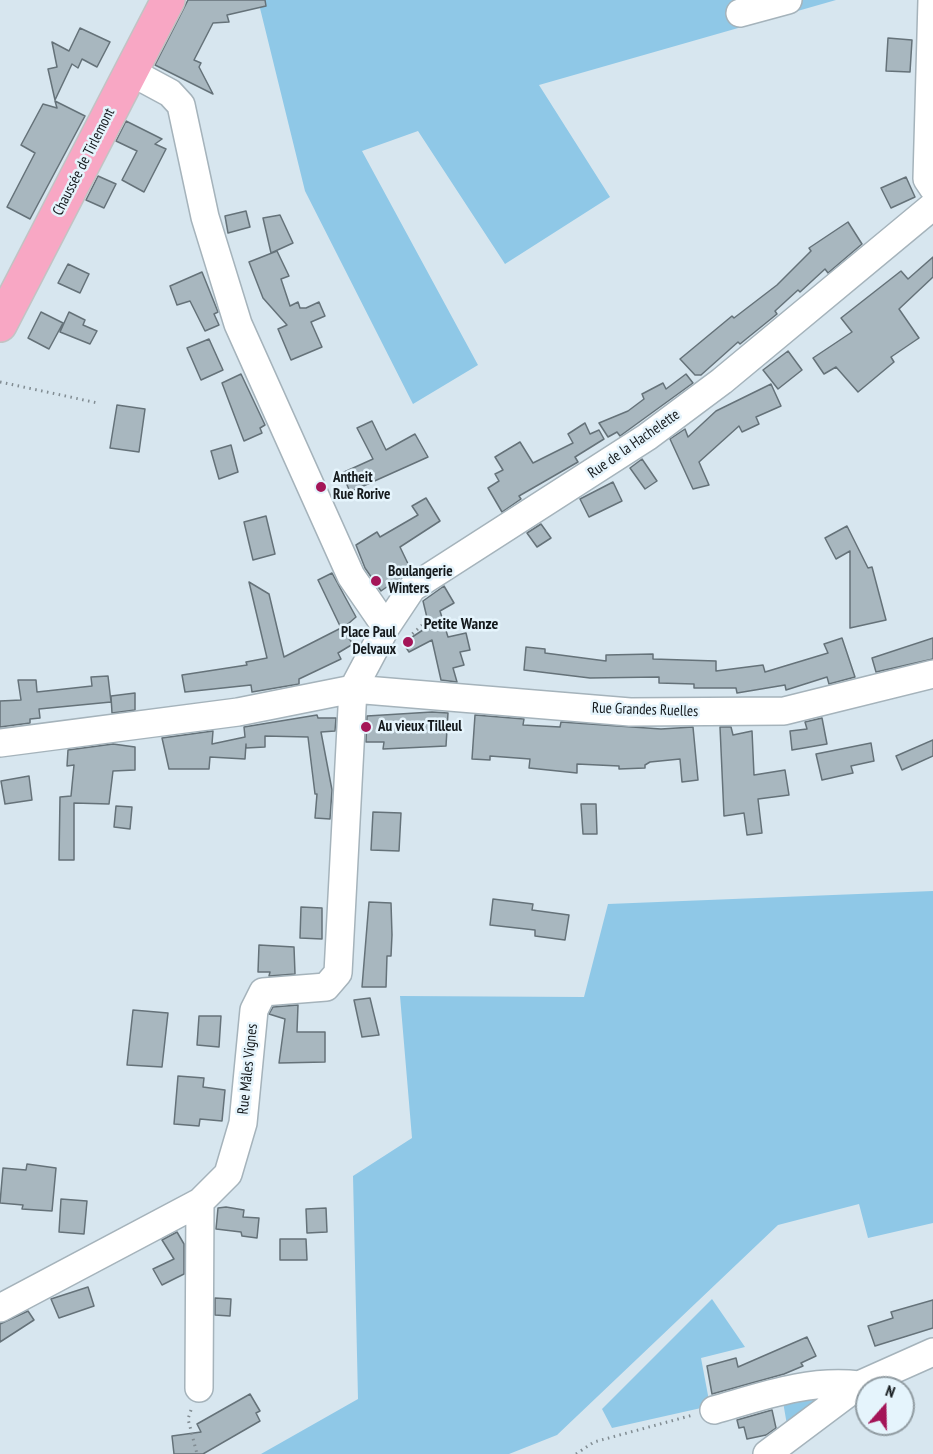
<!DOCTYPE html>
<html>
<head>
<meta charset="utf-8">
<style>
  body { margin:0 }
  #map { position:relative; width:933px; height:1454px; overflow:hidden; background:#d7e6ef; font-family:"PT Sans Narrow",sans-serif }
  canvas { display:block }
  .north { position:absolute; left:855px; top:1376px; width:60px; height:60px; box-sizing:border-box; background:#e5f4fc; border:2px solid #919ca2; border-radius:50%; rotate:20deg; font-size:16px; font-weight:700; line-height:24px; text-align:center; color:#14191c }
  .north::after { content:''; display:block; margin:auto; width:21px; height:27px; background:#a41558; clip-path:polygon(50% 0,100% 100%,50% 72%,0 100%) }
</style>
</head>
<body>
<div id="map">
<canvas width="933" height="1454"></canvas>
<div class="north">N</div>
</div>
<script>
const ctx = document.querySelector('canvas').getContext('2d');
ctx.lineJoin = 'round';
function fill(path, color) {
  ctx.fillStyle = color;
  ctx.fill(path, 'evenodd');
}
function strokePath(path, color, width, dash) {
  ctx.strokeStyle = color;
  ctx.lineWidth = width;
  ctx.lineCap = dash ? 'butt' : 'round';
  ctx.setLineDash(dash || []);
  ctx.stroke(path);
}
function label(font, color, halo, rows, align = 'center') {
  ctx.font = font + ' "PT Sans Narrow",sans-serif';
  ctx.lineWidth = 5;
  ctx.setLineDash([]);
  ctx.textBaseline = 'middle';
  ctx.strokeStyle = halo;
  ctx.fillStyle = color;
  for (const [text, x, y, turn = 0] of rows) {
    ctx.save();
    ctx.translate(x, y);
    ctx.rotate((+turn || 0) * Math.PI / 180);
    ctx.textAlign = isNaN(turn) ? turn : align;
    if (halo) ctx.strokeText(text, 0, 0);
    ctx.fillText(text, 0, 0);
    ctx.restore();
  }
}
fill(new Path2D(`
  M 258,0 L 836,0 L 539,85 L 610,197 L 505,264 L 418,131 L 362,151 L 478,365 L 413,404 L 305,191 Z
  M 933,891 L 933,1223 L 868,1238 L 859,1204 L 778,1225 L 557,1435 L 509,1454 L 261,1454 L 358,1399 L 353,1176 L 412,1138 L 400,996 L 584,997 L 608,904 Z
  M 712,1299 L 745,1347 L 701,1358 L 710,1406 L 612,1428 L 602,1409 Z
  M 829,1393 L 787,1425 L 782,1396 Z`), '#8fc8e7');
const building = new Path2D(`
  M 188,0 L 265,0 L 266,6 L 227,15 L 229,22 L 213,23 L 194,60 L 201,63 L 199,67 L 213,94 L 155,65 Z
  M 80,28 L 110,42 L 97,67 L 82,59 L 78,68 L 72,64 L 55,100 L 48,69 L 57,67 L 52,42 L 69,51 Z
  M 888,38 L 912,40 L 910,72 L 886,71 Z
  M 55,101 L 85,116 L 30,219 L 7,207 L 35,153 L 21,145 L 43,104 L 57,108 Z
  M 126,121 L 162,139 L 155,144 L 166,149 L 144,192 L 122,180 L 137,151 L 116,141 Z
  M 98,176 L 116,184 L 104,208 L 86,200 Z
  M 906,177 L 915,197 L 891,208 L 881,188 Z
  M 246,211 L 250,227 L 228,233 L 225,216 Z
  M 280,215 L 293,243 L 271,253 L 263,218 Z
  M 848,222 L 862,244 L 828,273 L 825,269 L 800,292 L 798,290 L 775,311 L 777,314 L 740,344 L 738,342 L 701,375 L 695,375 L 680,359 L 732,316 L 734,318 L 777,285 L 811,251 L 809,248 Z
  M 277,251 L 289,276 L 281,279 L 290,306 L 298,302 L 300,308 L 306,308 L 319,302 L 325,316 L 311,322 L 322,347 L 291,360 L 278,329 L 287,325 L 263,298 L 249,262 Z
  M 933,257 L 933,277 L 899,309 L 919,338 L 891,357 L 894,362 L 858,392 L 836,367 L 824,374 L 813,358 L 852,332 L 841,318 L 901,271 L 908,279 Z
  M 68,264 L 89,274 L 80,293 L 58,283 Z
  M 202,272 L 218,312 L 214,314 L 219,325 L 205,331 L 190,301 L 177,305 L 170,286 Z
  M 41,312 L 63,323 L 49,349 L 28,338 Z
  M 69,312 L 85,320 L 83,325 L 97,331 L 90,344 L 60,332 Z
  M 209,339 L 223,370 L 201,380 L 187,348 Z
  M 788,351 L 802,370 L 778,389 L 763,370 Z
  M 241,374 L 265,425 L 260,428 L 262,433 L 244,441 L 222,383 Z
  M 686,374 L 693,383 L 620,436 L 617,432 L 608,437 L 599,423 L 628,411 L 644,399 L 642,394 L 663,383 L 666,389 Z
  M 771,384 L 781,406 L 756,417 L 759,424 L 742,432 L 739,426 L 699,462 L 709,485 L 693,489 L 670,439 L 685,429 L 688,437 L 716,411 Z
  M 117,405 L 145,409 L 139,452 L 110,448 Z
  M 372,421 L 386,450 L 415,434 L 428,457 L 350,492 L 342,473 L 373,459 L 357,428 Z
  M 585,423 L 590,434 L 599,430 L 604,439 L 575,457 L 578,462 L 519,496 L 521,499 L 502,512 L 488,488 L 499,481 L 495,474 L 503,470 L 495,457 L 520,442 L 533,463 L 573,443 L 568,434 Z
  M 231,445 L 238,472 L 219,479 L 211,451 Z
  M 642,459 L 657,481 L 645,489 L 630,468 Z
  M 613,482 L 622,501 L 589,517 L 580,499 Z
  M 426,498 L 440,521 L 400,547 L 411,570 L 381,591 L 365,568 L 356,545 L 377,532 L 380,537 L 418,515 L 412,506 Z
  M 266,516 L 275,554 L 253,560 L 244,522 Z
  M 541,524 L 551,538 L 537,547 L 527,533 Z
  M 847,526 L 868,568 L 872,567 L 886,620 L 850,628 L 850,551 L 836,559 L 825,538 Z
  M 332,573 L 356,617 L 342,629 L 353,644 L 338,653 L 341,659 L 299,679 L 299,684 L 252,692 L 251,685 L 185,692 L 182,675 L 247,665 L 246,662 L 267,658 L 249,582 L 269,594 L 284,657 L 341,628 L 318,580 Z
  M 444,586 L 454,603 L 440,611 L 448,637 L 466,633 L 470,650 L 460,652 L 464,665 L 453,668 L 457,682 L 441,680 L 432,640 L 409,652 L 403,643 L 429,626 L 423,601 Z
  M 842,638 L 855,677 L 829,684 L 827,677 L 786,690 L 785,685 L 737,693 L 736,688 L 694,688 L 694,684 L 659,683 L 659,677 L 590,678 L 524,670 L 526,647 L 545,649 L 545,653 L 606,661 L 606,655 L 653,654 L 653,659 L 716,661 L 716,671 L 763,665 L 765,672 L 828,653 L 824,644 Z
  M 933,638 L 933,659 L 876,672 L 872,658 Z
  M 108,676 L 111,702 L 39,709 L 40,718 L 30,719 L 30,723 L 0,727 L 0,701 L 21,700 L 18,680 L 36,680 L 37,692 L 92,686 L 91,677 Z
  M 135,693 L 135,710 L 112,713 L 111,696 Z
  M 432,712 L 448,713 L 446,746 L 383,749 L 384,742 L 366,742 L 367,716 Z
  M 317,715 L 318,718 L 336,718 L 335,731 L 321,732 L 332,790 L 330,819 L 315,818 L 317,794 L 315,794 L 308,737 L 265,736 L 265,747 L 246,748 L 246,744 L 245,759 L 210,757 L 209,769 L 169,769 L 162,738 L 213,731 L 212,744 L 245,737 L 244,727 Z
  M 475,715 L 524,719 L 523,725 L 560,727 L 561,722 L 661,729 L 693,727 L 698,780 L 682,782 L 680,759 L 650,762 L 645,765 L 645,768 L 619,769 L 619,766 L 577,764 L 577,773 L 529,768 L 530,759 L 490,756 L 490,760 L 472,759 Z
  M 822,718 L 827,744 L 792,750 L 790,731 L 807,729 L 805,722 Z
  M 720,727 L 731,727 L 733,735 L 752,731 L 754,775 L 785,770 L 789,795 L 758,799 L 762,833 L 747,835 L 744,813 L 724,816 Z
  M 933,740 L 933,756 L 902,770 L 896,756 Z
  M 871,743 L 874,761 L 851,766 L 853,773 L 822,780 L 816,754 Z
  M 113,744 L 135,747 L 135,770 L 113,771 L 109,804 L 74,803 L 74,860 L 59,860 L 60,797 L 71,796 L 74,765 L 67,766 L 68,750 Z
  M 29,776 L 32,800 L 5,804 L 1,781 Z
  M 581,804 L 596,804 L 597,834 L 583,834 Z
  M 116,806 L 132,807 L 130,829 L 114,827 Z
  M 373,812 L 401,813 L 399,851 L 371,850 Z
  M 493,899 L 533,904 L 532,910 L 569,915 L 565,940 L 535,936 L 535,930 L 490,925 Z
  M 369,902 L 391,903 L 392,935 L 391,956 L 387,956 L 386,987 L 362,987 Z
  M 301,907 L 322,908 L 322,939 L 300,938 Z
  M 259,945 L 294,947 L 295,974 L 269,976 L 270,972 L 258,972 Z
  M 370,998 L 379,1035 L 362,1037 L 354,1000 Z
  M 298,1005 L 297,1032 L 325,1032 L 325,1062 L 279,1063 L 285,1019 L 269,1014 L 273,1007 Z
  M 133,1010 L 168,1013 L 162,1067 L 127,1065 Z
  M 199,1016 L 221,1016 L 219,1047 L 197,1045 Z
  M 178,1076 L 204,1078 L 203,1087 L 225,1090 L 222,1121 L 200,1119 L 199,1126 L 174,1124 Z
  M 27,1164 L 56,1168 L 52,1211 L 22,1209 L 23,1205 L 0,1203 L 3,1168 L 26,1170 Z
  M 61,1199 L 87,1201 L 84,1234 L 59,1232 Z
  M 226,1207 L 244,1210 L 243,1217 L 259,1218 L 257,1238 L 242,1236 L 241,1232 L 216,1229 L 218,1208 Z
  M 326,1208 L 327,1232 L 307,1233 L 306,1209 Z
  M 177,1232 L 184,1244 L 184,1274 L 162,1285 L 153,1269 L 174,1259 L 162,1240 Z
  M 280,1239 L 306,1239 L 307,1260 L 280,1260 Z
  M 88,1287 L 94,1306 L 59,1318 L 51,1299 Z
  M 215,1298 L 231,1299 L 230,1316 L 215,1315 Z
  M 933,1300 L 933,1328 L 875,1346 L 868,1326 L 893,1318 L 891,1312 Z
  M 28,1311 L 34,1320 L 0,1342 L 0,1324 Z
  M 807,1337 L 816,1356 L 801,1363 L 803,1366 L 784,1374 L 712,1394 L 707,1366 L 736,1358 L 738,1367 Z
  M 250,1394 L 260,1411 L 256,1413 L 260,1421 L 203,1454 L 174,1454 L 172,1436 L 201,1432 L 197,1424 Z
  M 772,1410 L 776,1428 L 766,1435 L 747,1439 L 744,1427 L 739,1428 L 737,1420 Z`);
fill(building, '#a8b7bf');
strokePath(building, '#657279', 1.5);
const minor = new Path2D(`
  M 932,0 L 927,179 L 933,188
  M 740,13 L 788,0
  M 131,72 L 170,93 L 181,105 L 205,217 L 238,324 L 351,576 L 386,627
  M 0,743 L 238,712 L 353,689 L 630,712 L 784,711 L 933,674
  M 0,1308 L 200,1202 L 228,1174 L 243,1123 L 254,1010 L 263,992 L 326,987 L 338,973 L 353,689 L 386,627 L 412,588 L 647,437 L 722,381 L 933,206
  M 199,1388 L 200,1202
  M 714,1410 C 763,1396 809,1379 859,1385
  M 767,1454 L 859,1385 L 933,1352`);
const major = new Path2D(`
  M 0,325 L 168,0`);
strokePath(minor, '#a5b3bb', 30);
strokePath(major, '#c2c3c4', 36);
strokePath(new Path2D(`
  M 0,382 L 98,403
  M 408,638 L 422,625
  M 191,1410 L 188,1419 L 197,1454
  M 576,1454 L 594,1442 L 693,1415`), '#818c92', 3, [1.5, 4.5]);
strokePath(minor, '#fff', 27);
strokePath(major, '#f8a7c4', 33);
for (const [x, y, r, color] of [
  [321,487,6,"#a41558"],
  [376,581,6,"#a41558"],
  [408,642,6,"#a41558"],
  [366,727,6,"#a41558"]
]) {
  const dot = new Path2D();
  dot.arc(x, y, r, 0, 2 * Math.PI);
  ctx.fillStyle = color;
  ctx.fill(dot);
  strokePath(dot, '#e5f4fc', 2);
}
label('15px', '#14191c', '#e5f4fc', [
  ["Chaussée de Tirlemont",84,162,-63],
  ["Rue de la Hachelette",634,444,-35],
  ["Rue Grandes Ruelles",645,710,2],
  ["Rue Mâles Vignes",248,1069,-84]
]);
label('bold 15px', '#14191c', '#e5f4fc', [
  ["Antheit",333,478],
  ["Rue Rorive",333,495],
  ["Boulangerie",388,572],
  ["Winters",388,589],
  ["Place Paul",396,633,"right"],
  ["Delvaux",396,650,"right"],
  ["Au vieux Tilleul",378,727]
], 'left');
label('bold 16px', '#14191c', '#e5f4fc', [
  ["Petite Wanze",461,624]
]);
</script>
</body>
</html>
